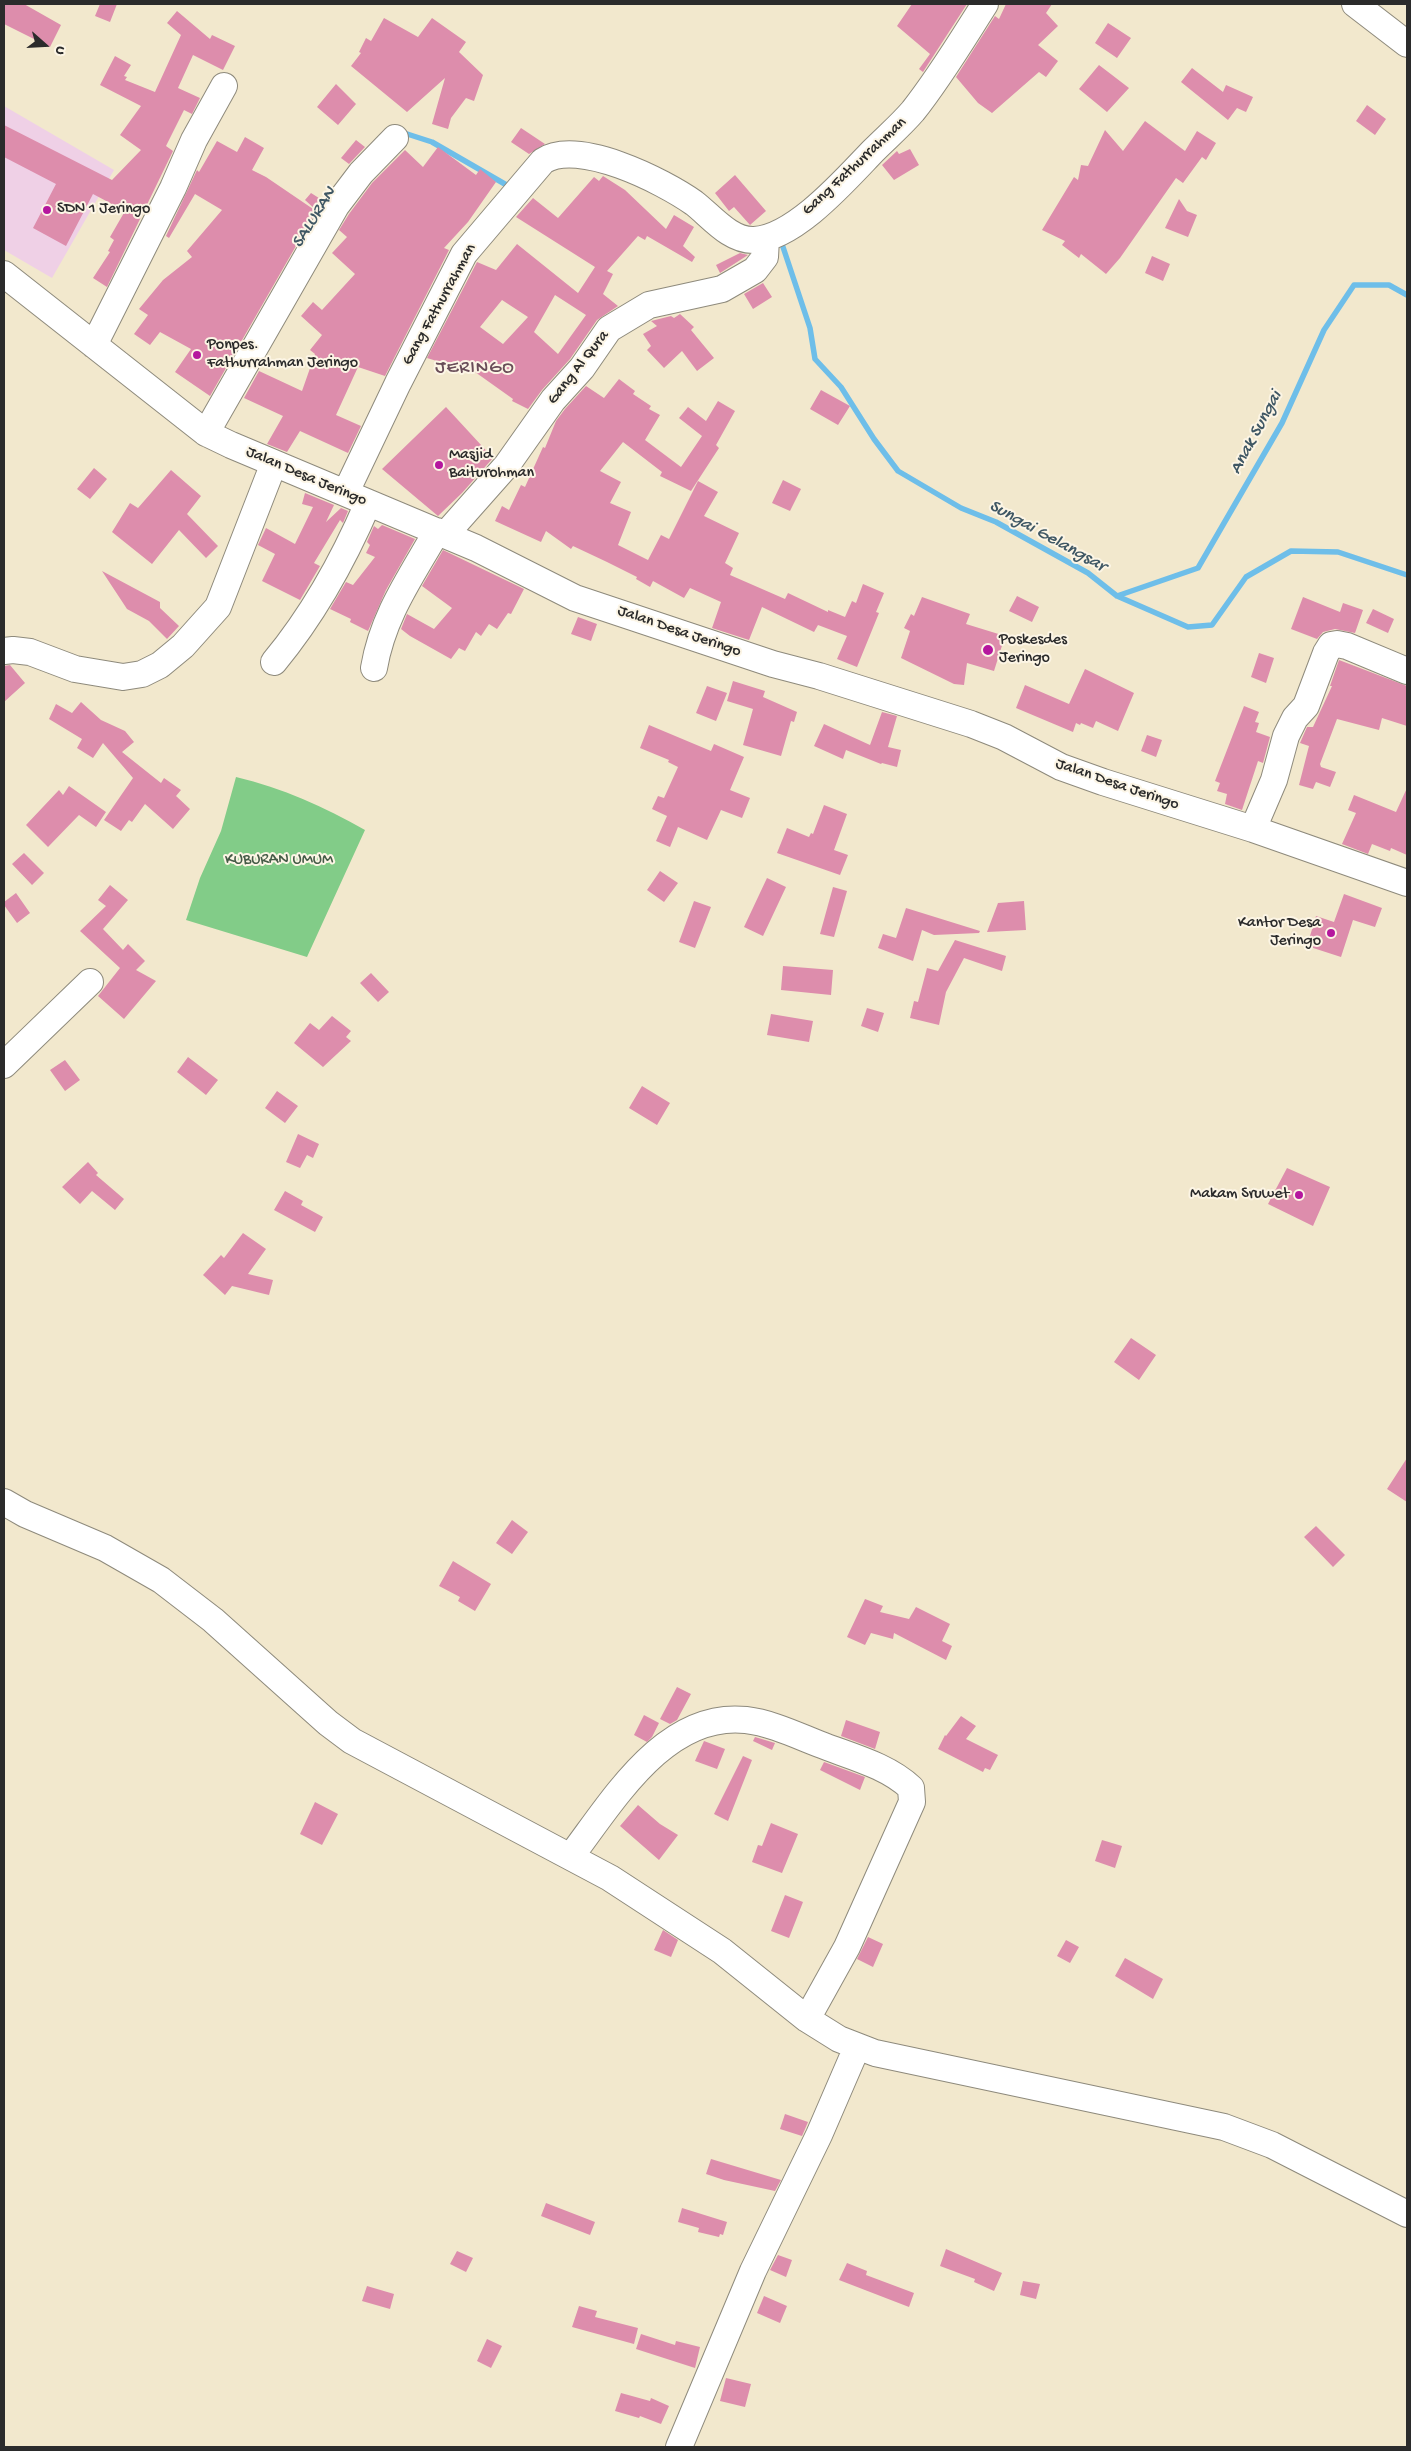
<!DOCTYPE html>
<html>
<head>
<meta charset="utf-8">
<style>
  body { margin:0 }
  #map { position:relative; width:1411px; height:2451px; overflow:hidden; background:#f2e8cd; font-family:"Gochi Hand",sans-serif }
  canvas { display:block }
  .frame { position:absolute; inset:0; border:5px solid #2b2b2b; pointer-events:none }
  .north { position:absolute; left:20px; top:20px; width:50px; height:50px; -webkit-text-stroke:4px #fcf5e5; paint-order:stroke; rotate:109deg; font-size:14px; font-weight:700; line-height:20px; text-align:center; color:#2b2b2b }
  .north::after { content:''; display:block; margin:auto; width:18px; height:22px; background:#2b2b2b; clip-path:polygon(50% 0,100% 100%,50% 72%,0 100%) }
</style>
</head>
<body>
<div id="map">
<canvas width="1411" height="2451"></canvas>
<div class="frame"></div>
<div class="north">U</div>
</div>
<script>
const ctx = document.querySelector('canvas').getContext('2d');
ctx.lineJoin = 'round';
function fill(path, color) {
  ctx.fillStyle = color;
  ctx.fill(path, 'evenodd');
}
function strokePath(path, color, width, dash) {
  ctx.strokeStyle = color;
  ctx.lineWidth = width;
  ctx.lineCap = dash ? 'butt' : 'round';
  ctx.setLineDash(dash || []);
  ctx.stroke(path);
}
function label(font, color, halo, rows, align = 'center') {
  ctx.font = font + ' "Gochi Hand",sans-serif';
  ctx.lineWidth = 4;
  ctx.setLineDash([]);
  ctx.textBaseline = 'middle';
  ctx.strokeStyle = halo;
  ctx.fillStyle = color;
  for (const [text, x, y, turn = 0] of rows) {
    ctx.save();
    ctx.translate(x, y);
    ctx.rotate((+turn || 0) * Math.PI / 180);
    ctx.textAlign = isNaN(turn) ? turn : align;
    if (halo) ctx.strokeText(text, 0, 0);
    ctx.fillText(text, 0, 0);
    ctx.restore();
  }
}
fill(new Path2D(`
  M 4,106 L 114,170 L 52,278 L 4,250 Z`), '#efd0e6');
fill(new Path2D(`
  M 236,777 C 283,788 324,807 365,830 L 307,957 L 186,920 L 200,878 L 221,831 Z`), '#82cc88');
strokePath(new Path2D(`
  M 401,132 L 432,142 L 510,187
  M 782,244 L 810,328 L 815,359 L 841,387 L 874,439 L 898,471 L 961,508 L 996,522 L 1088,573 L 1117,596 L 1188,627 L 1212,625 L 1246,577 L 1291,551 L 1338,552 L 1407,575
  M 1117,596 L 1198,568 L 1282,423 L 1324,330 L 1354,285 L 1389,285 L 1407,295`), '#6ebee9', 5.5);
fill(new Path2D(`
  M 4,4 L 24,4 L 61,25 L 50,47 L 4,24 Z
  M 100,4 L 117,4 L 110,22 L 95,16 Z
  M 912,4 L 967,4 L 923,72 L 919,69 L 930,54 L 897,26 Z
  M 1006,4 L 1052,4 L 1046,13 L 1058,26 L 1038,45 L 1058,61 L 1046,77 L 1039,72 L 992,113 L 978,103 L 956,77 L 995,16 L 999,19 Z
  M 177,11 L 210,39 L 212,35 L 235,46 L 223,70 L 193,55 L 178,88 L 200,98 L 192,114 L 184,110 L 166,146 L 173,151 L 107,287 L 93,278 L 110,252 L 108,251 L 114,240 L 110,237 L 125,211 L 93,194 L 66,246 L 33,228 L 56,184 L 4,157 L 4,125 L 112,180 L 141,150 L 120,135 L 141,106 L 100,85 L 115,56 L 131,65 L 124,76 L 127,77 L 125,80 L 155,92 L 181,35 L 167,23 Z
  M 384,18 L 418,37 L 432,18 L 466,42 L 459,52 L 483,75 L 474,101 L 466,98 L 451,118 L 448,129 L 432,124 L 445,78 L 407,112 L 351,66 L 361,53 L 359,52 L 366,38 L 371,41 Z
  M 1108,23 L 1131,38 L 1117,58 L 1095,43 Z
  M 1099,65 L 1129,88 L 1107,112 L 1079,89 Z
  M 1192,68 L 1223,92 L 1226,85 L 1253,97 L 1246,112 L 1237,108 L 1228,120 L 1181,82 Z
  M 336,84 L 356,104 L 338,125 L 317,107 Z
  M 1367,105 L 1386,119 L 1375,135 L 1356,121 Z
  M 1145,121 L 1185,151 L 1197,131 L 1216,143 L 1206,160 L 1202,157 L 1183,183 L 1176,178 L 1120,258 L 1106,274 L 1081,254 L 1079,258 L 1062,245 L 1065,241 L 1042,230 L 1074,177 L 1078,180 L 1081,165 L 1088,166 L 1105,130 L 1123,151 Z
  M 521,128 L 545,144 L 529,154 L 511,142 Z
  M 245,137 L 264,148 L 252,170 L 266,177 L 316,211 L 210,396 L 175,372 L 191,349 L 160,332 L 150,345 L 134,334 L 148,315 L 139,309 L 163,280 L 192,257 L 187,251 L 222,210 L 195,194 L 169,238 L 166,236 L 197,170 L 199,172 L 217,141 L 237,152 Z
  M 356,140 L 365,147 L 349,164 L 341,158 Z
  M 438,147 L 476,175 L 480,169 L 496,182 L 468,222 L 444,248 L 449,250 L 385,376 L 358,367 L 336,415 L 361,426 L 348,453 L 300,431 L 287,452 L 267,444 L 283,416 L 244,398 L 259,371 L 302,391 L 315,354 L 310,350 L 322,335 L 301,316 L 313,302 L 322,310 L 355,274 L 332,253 L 347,237 L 339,230 L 349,214 L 372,183 L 405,150 L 423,167 Z
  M 910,149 L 919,165 L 894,180 L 882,165 L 897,151 L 899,154 Z
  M 735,175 L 766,211 L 750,225 L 734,207 L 729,211 L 715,193 Z
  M 603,176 L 625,190 L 666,229 L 674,215 L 694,227 L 683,246 L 695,257 L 692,262 L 647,236 L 645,240 L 638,236 L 607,271 L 613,274 L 603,294 L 618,306 L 597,320 L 570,359 L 542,390 L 528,409 L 512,401 L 513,399 L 468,367 L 466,371 L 454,362 L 453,366 L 427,358 L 477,262 L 496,270 L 517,244 L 578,293 L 595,267 L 516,217 L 533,198 L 558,218 L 594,177 L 599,181 ZM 555,295 L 586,315 L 558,354 L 534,332 ZM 502,300 L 528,317 L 503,344 L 480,327 Z
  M 311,193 L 322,200 L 316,210 L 305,200 Z
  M 1179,199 L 1187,211 L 1197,215 L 1188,237 L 1165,228 Z
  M 740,253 L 748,255 L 720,273 L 716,265 Z
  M 1152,256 L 1170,264 L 1163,281 L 1145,273 Z
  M 763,283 L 772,297 L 753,309 L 744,294 Z
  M 680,314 L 694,327 L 691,330 L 714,358 L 697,371 L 682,351 L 664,368 L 647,350 L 651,346 L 643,334 L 657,326 L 651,321 L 671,316 L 674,318 Z
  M 619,379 L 635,391 L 633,394 L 651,406 L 649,409 L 660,415 L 645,440 L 681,467 L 702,436 L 679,418 L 688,407 L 706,421 L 718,401 L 735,411 L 716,445 L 719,448 L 691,491 L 660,476 L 662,472 L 623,442 L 600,471 L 621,482 L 610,503 L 631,512 L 618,545 L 648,560 L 661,535 L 669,539 L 698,481 L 718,492 L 704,516 L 739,533 L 725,563 L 733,568 L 730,575 L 785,599 L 788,593 L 828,612 L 828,610 L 845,617 L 852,601 L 856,603 L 863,584 L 884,593 L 876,612 L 879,613 L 857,667 L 837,659 L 847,636 L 818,625 L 814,632 L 762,607 L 749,640 L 712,628 L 721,602 L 690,588 L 684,598 L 653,581 L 650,587 L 636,579 L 637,577 L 607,562 L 573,546 L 571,549 L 546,531 L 541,542 L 495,521 L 502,506 L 509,510 L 521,485 L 525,487 L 543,447 L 545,448 L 556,421 L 565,409 L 586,386 L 604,398 Z
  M 821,390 L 850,406 L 838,425 L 810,409 Z
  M 446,407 L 493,458 L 462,493 L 438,516 L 382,469 Z
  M 94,468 L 107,479 L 90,499 L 77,489 Z
  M 171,470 L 201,496 L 187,514 L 218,546 L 206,558 L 179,530 L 152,564 L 112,532 L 130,503 L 138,508 Z
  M 783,480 L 801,489 L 790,511 L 772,503 Z
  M 305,493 L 334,505 L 326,522 L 341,508 L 348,511 L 343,523 L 340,520 L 314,563 L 320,566 L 300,600 L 262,581 L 275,554 L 258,545 L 266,528 L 295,544 L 313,507 L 302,504 Z
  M 382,525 L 415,539 L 386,590 L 368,631 L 350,622 L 351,619 L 330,609 L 346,582 L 353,585 L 375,557 L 366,553 L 370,545 L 367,542 L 374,526 L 378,529 Z
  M 443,550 L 524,589 L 511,614 L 508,613 L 497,629 L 489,624 L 481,636 L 476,632 L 465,651 L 459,648 L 451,659 L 410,636 L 401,629 L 407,614 L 434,629 L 452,608 L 422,586 Z
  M 102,571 L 160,602 L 160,608 L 179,626 L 167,639 L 149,621 L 127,609 Z
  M 1017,596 L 1039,607 L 1032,622 L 1009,611 Z
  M 922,597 L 970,614 L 966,624 L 1005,636 L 994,671 L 967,663 L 964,685 L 954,684 L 901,658 L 910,631 L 904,628 L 911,614 L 914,616 Z
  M 1303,597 L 1340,612 L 1343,603 L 1363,610 L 1355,633 L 1335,629 L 1323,632 L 1317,639 L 1291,629 Z
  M 1373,609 L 1394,619 L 1388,633 L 1366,623 Z
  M 578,617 L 597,624 L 591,641 L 571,634 Z
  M 1259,653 L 1274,658 L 1266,683 L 1251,677 Z
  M 1339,660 L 1407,686 L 1407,726 L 1382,718 L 1379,730 L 1337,719 L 1320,764 L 1321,767 L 1336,772 L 1330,787 L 1316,782 L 1313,789 L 1299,785 L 1309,746 L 1300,743 L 1307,727 L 1313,727 L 1332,686 L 1330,686 Z
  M 10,665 L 25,683 L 4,702 L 4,666 Z
  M 1085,669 L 1134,693 L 1118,731 L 1096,721 L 1093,728 L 1081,723 L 1080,725 L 1076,723 L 1073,732 L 1016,708 L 1025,685 L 1069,704 Z
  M 733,681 L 765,691 L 763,697 L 797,712 L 794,722 L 791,721 L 781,756 L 743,745 L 753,709 L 727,701 Z
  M 707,686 L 727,693 L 716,721 L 696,713 Z
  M 81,702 L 101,720 L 125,731 L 134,742 L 122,752 L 161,783 L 164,778 L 181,790 L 176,796 L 190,809 L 173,829 L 145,804 L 132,822 L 129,820 L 121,831 L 104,820 L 133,778 L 103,743 L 93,758 L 77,748 L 82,739 L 49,719 L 56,704 L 72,713 Z
  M 1244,706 L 1259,712 L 1255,722 L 1259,723 L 1256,732 L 1270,737 L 1263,763 L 1258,761 L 1242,810 L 1225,804 L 1227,794 L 1217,791 L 1220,783 L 1215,781 Z
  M 882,712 L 897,716 L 888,747 L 901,750 L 897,767 L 882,763 L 881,764 L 846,750 L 843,759 L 814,746 L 824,724 L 870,745 Z
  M 649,725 L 711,751 L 714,744 L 744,757 L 730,790 L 750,798 L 742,818 L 721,810 L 707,840 L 678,827 L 670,847 L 656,841 L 667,816 L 652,809 L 658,796 L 664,798 L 678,767 L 668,762 L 669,760 L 640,748 Z
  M 1147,735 L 1162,740 L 1156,757 L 1141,751 Z
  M 69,786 L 106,812 L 96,827 L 79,815 L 48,847 L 26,825 L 59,790 L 63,795 Z
  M 1407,788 L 1407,855 L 1391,848 L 1390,851 L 1372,844 L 1368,854 L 1342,844 L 1356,813 L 1348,810 L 1354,795 L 1396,812 Z
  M 824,805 L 847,814 L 834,850 L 848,855 L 840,875 L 777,853 L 787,828 L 809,837 L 811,833 L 813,834 Z
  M 24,853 L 44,873 L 32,885 L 12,864 Z
  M 660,871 L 678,883 L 664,902 L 647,890 Z
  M 767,878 L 786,887 L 763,936 L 744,927 Z
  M 110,885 L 128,900 L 103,929 L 123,950 L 128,944 L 145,961 L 136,970 L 156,981 L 124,1019 L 98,996 L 120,968 L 80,931 L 106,906 L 98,900 Z
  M 833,887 L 847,891 L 834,937 L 820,934 Z
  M 16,893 L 30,913 L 17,923 L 4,905 L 4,902 Z
  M 1344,894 L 1382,908 L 1375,927 L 1353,920 L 1341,957 L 1307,946 L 1316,916 L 1334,922 Z
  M 694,901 L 711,907 L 695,948 L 679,942 Z
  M 1024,901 L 1026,930 L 987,932 L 998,903 Z
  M 906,908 L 980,931 L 979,933 L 934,935 L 922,930 L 913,961 L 878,948 L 883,934 L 896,938 Z
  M 955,940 L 1006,956 L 1002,971 L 964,958 L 946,992 L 939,1025 L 910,1018 L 914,1001 L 918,1002 L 927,968 L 938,971 Z
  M 783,966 L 833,970 L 831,995 L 781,990 Z
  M 371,973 L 389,992 L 378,1002 L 360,983 Z
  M 867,1008 L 884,1013 L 878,1032 L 861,1026 Z
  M 771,1014 L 813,1021 L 809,1042 L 767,1035 Z
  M 332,1016 L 351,1031 L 346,1037 L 351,1041 L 323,1067 L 294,1043 L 310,1023 L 319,1030 Z
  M 188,1057 L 218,1080 L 206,1095 L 177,1072 Z
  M 65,1060 L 80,1080 L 65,1091 L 50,1070 Z
  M 642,1086 L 670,1103 L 657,1125 L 629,1108 Z
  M 277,1091 L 298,1106 L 285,1123 L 265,1108 Z
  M 298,1134 L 319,1144 L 313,1158 L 307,1155 L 300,1168 L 286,1162 Z
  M 88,1162 L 98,1173 L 96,1175 L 124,1199 L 115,1210 L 92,1191 L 80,1204 L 62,1187 Z
  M 1287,1168 L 1330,1187 L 1313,1226 L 1268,1204 Z
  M 285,1191 L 303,1201 L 301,1205 L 323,1217 L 315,1232 L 274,1210 Z
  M 243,1233 L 266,1249 L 248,1274 L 273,1280 L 269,1295 L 232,1286 L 225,1295 L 203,1275 L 221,1255 L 224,1258 Z
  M 1131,1338 L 1156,1355 L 1139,1380 L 1114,1362 Z
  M 1407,1458 L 1407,1502 L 1387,1489 Z
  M 512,1520 L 528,1532 L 512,1554 L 496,1543 Z
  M 1316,1526 L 1345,1555 L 1333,1567 L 1304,1537 Z
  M 453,1561 L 491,1584 L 475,1611 L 458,1601 L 460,1597 L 439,1586 Z
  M 865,1599 L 883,1606 L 880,1612 L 909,1619 L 916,1607 L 950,1624 L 942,1641 L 952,1646 L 946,1660 L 894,1633 L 893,1639 L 871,1633 L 865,1645 L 847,1637 Z
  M 677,1687 L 691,1694 L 677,1720 L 670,1724 L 660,1719 Z
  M 644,1715 L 659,1723 L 652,1737 L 647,1742 L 634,1735 Z
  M 961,1716 L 976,1726 L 966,1739 L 998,1755 L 990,1770 L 985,1768 L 983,1772 L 938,1749 L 945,1735 L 946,1736 Z
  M 846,1720 L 880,1732 L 875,1749 L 841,1736 Z
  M 755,1737 L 775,1743 L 772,1750 L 753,1741 Z
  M 704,1741 L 725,1749 L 717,1769 L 695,1761 Z
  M 743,1756 L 752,1760 L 728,1821 L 714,1814 Z
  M 824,1762 L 865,1777 L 860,1790 L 820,1770 Z
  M 315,1802 L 338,1814 L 322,1845 L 300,1834 Z
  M 638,1805 L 660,1824 L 678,1835 L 659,1860 L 620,1826 Z
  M 771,1823 L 798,1834 L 782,1873 L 752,1862 L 758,1845 L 762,1846 Z
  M 1102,1840 L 1122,1846 L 1115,1868 L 1095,1861 Z
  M 785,1895 L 803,1902 L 789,1938 L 771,1931 Z
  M 663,1930 L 678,1940 L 671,1957 L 654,1950 Z
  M 868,1937 L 883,1944 L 873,1967 L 857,1959 Z
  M 1066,1940 L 1079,1947 L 1070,1963 L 1057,1956 Z
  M 1125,1958 L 1163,1979 L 1153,1999 L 1115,1976 Z
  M 785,2114 L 808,2122 L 802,2136 L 780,2129 Z
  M 711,2159 L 781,2180 L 775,2191 L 724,2180 L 706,2174 Z
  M 546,2203 L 595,2222 L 590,2235 L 541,2216 Z
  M 682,2208 L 727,2222 L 723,2235 L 720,2234 L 719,2237 L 698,2232 L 699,2228 L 678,2222 Z
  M 946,2249 L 1002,2273 L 994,2291 L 974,2282 L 975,2279 L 940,2266 Z
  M 457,2251 L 473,2258 L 466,2272 L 450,2264 Z
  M 778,2255 L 792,2260 L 786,2277 L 770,2270 Z
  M 847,2263 L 867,2271 L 866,2275 L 914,2293 L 909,2307 L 839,2280 Z
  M 1023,2281 L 1040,2284 L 1036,2299 L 1020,2295 Z
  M 367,2286 L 394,2294 L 390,2309 L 362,2301 Z
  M 764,2296 L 787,2306 L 780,2323 L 757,2313 Z
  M 579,2306 L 597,2311 L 595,2317 L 638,2328 L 634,2344 L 572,2327 Z
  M 641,2334 L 675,2345 L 676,2341 L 700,2347 L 695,2368 L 636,2349 Z
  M 487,2339 L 502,2346 L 491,2368 L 477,2361 Z
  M 726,2378 L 751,2384 L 745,2407 L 720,2401 Z
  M 621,2393 L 650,2401 L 651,2398 L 669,2406 L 661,2424 L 640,2416 L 639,2418 L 615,2411 Z`), '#dd8dac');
const minor = new Path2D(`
  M 1355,4 L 1407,44
  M 4,274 L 206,433 L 231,445 L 476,548 L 575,598 L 773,664 L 819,676 L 971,724 L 1004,737 L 1061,767 L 1103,782 L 1253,829 L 1407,883
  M 94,345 L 173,188 L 194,140 L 224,86
  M 206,433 L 336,206 L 361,173 L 395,138
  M 346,492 L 398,383 L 464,254 L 543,161 C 578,138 663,181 694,203 C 711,216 730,241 754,240 C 795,238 846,179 873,151 C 887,137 901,125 913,111 C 940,77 962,40 985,4
  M 445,535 L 507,465 L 553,400 L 582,368 L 609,329 L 649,305 L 722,289 L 755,270 L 765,257 L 766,238
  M 4,651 L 13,650 L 30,652 L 75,669 L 123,677 L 142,674 L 160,665 L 183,646 L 218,607 L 274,463
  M 274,662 C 313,615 344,559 368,503
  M 374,668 C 383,615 411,577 437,531
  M 1253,829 L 1274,780 L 1286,736 L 1295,718 L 1306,706 L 1326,653 L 1331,645 L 1337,644 L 1347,646 L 1407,671
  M 4,1065 L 90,982
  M 4,1502 L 25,1514 L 105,1548 L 161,1580 L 213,1620 L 328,1723 L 352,1741 L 610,1878 L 722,1951 L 807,2019 L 839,2039 L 875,2053 L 1224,2127 L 1272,2145 L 1407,2214
  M 571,1856 C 613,1801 665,1711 746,1720 C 771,1723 796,1735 819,1744 C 849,1756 887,1765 911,1788 L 912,1802 L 847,1947 L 807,2019
  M 679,2447 L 753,2271 L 819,2135 L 857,2047`);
strokePath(minor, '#8e8a7c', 28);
strokePath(minor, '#fff', 26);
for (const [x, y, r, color] of [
  [47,210,5,"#b5179e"],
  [197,355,5,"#b5179e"],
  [439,465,5,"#b5179e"],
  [988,650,6,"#b5179e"],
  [1331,933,5,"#b5179e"],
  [1299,1195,5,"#b5179e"]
]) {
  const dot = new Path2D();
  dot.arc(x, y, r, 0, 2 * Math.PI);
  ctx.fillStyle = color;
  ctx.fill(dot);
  strokePath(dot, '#fcf5e5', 2);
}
label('16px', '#2b2b2b', '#fcf5e5', [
  ["Gang Fathurrahman",855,167,-43],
  ["Gang Fathurrahman",440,305,-61],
  ["Gang Al Qura",579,368,-52],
  ["Jalan Desa Jeringo",306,477,23],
  ["Jalan Desa Jeringo",679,632,19],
  ["Jalan Desa Jeringo",1117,785,19]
]);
label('16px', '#2b2b2b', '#fcf5e5', [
  ["SDN 1 Jeringo",57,210],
  ["Ponpes.",207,346],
  ["Fathurrahman Jeringo",207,364],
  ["Masjid",449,456],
  ["Baiturohman",449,474],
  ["Poskesdes",999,641],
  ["Jeringo",999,659],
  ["Kantor Desa",1321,924,"right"],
  ["Jeringo",1321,942,"right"],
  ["Makam Sruwet",1289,1195,"right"]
], 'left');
label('16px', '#455b47', '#fcf5e5', [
  ["KUBURAN UMUM",279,861]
]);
label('italic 18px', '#3f5764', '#fcf5e5', [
  ["SALURAN",315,218,-58],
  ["Anak Sungai",1257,433,-62],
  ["Sungai Gelangsar",1047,537,29]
]);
ctx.letterSpacing = '1px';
label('19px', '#694d58', '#fcf5e5', [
  ["JERINGO",475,369]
]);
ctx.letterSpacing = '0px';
</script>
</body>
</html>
